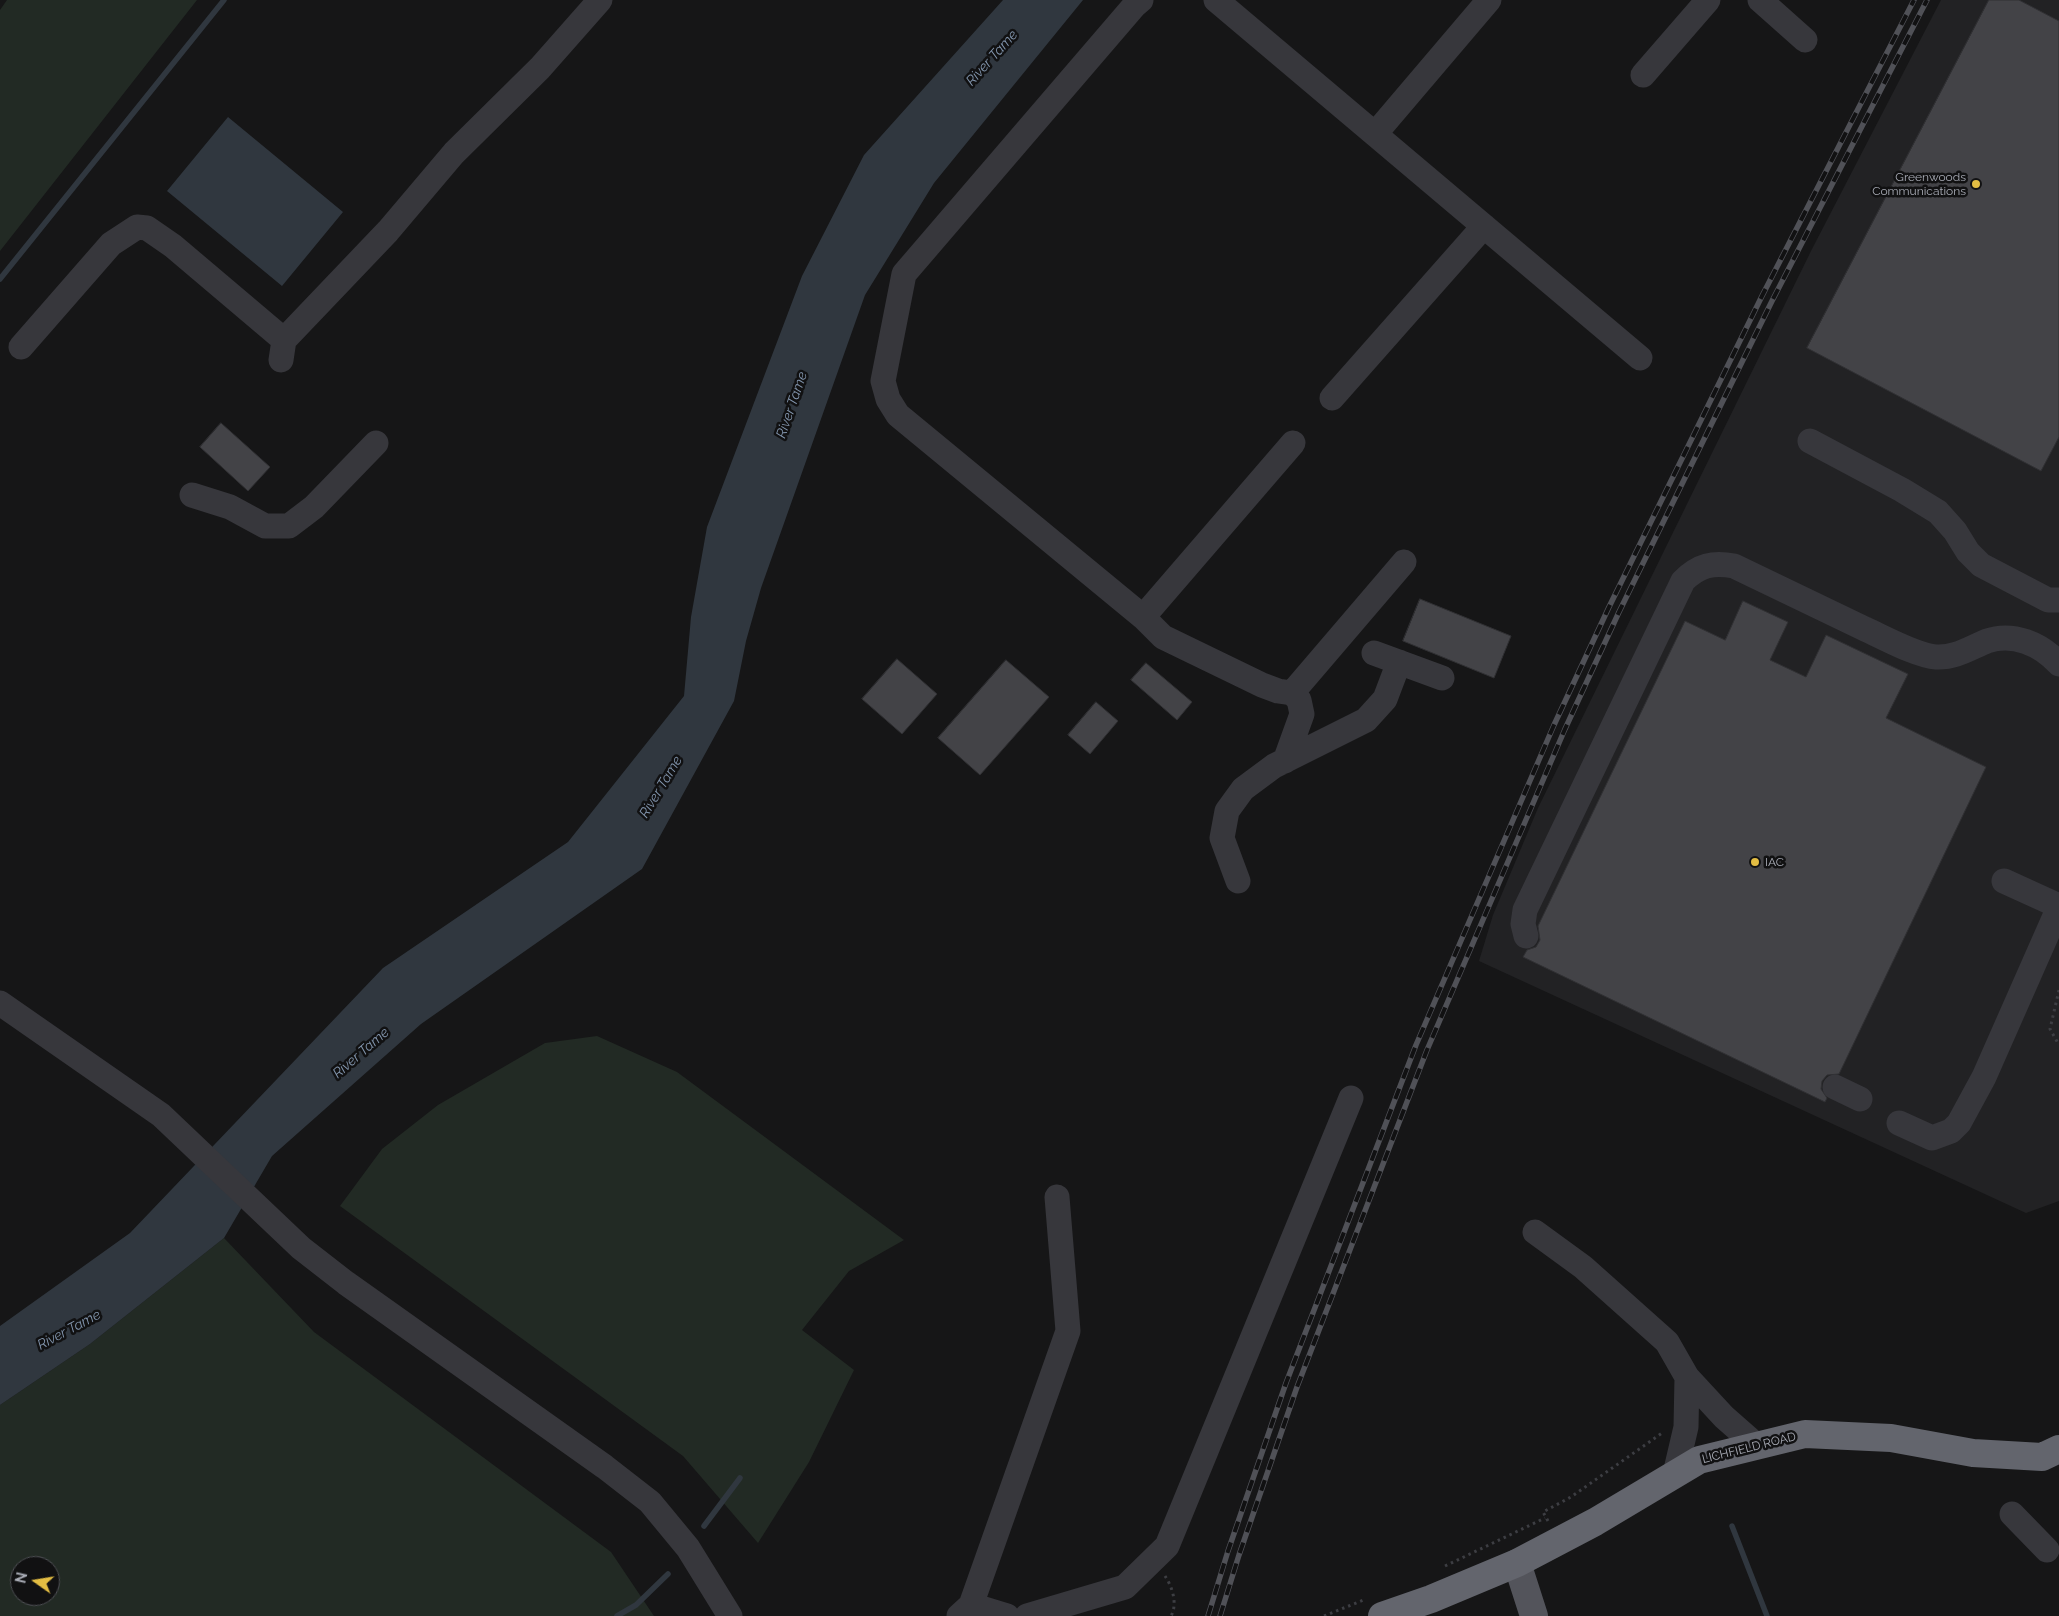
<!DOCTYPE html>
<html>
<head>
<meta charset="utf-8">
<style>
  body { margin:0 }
  #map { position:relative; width:2059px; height:1616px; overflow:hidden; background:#161617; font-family:Raleway,sans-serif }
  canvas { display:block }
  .north { position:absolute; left:10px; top:1556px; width:50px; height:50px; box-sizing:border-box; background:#111112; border:1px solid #4e4f54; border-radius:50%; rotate:283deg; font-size:14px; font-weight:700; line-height:20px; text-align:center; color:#a9acb6 }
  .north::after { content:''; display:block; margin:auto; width:18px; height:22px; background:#e3bd43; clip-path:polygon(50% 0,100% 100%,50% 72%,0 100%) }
</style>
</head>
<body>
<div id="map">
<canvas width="2059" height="1616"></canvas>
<div class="north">N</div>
</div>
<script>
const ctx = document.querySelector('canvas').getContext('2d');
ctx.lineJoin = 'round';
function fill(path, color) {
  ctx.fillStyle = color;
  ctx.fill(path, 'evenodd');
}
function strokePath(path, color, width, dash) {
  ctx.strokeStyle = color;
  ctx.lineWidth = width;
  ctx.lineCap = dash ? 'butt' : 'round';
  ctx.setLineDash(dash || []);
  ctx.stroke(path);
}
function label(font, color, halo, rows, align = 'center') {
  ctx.font = font + ' Raleway,sans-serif';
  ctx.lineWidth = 5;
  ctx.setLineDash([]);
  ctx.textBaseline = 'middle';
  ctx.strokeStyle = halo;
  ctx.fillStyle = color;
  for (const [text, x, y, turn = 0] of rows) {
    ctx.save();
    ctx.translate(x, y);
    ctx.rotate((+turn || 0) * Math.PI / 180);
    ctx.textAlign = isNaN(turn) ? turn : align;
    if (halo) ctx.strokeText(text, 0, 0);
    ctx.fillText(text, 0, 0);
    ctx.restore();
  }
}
fill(new Path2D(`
  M 1941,0 L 2059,0 L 2059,1201 L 2026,1213 L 1479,961 L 1493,915 L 1538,808 L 1811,251 Z`), '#222224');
fill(new Path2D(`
  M 7,0 L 197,0 L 0,251 L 0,10 Z
  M 597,1036 L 677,1072 L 904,1240 L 849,1271 L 802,1330 L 854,1370 L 809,1462 L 758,1543 L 683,1456 L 340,1206 L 382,1149 L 438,1105 L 545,1043 Z
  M 224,1238 L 314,1332 L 611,1552 L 654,1616 L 0,1616 L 0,1405 L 90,1344 ZM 20,1566 L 50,1566 L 50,1596 L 20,1596 Z`), '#222a24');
fill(new Path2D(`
  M 1003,0 L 1083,0 L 934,183 L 865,295 L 761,588 L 746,641 L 734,701 L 642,869 L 421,1024 L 272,1156 L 224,1238 L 90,1344 L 0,1405 L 0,1326 L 130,1233 L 383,968 L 568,842 L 684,696 L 691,617 L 707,527 L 802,276 L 864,155 Z
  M 228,117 L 343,212 L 282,286 L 167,191 Z`), '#30373f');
strokePath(new Path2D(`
  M 0,279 L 224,0
  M 704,1526 L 740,1478
  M 1732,1526 L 1767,1616
  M 617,1616 L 636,1605 L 668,1574`), '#30373f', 5.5);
const building = new Path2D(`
  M 1989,0 L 2019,0 L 2059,21 L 2059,437 L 2041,471 L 1807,348 Z
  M 221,423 L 270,467 L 248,491 L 200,447 Z
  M 1420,599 L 1511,636 L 1494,678 L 1403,641 Z
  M 1743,601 L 1788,622 L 1770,660 L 1806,677 L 1826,635 L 1908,674 L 1886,718 L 1986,767 L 1839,1074 L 1827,1075 L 1822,1081 L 1821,1089 L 1827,1098 L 1825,1102 L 1523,957 L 1527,950 L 1536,947 L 1540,940 L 1538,926 L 1685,621 L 1725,640 Z
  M 897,659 L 937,694 L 902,734 L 862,699 Z
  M 1006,660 L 1049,697 L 980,775 L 938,738 Z
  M 1146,663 L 1192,702 L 1177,720 L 1131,680 Z
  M 1096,702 L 1118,721 L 1090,754 L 1068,735 Z`);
fill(building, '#434347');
strokePath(building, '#303033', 1);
strokePath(new Path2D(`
  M 2059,990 L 2050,1029 L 2059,1045
  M 1548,1521 L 1543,1512 L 1571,1497 L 1662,1433
  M 1445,1566 L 1545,1518
  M 1165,1576 C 1172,1586 1178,1604 1171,1616
  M 1324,1616 L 1366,1599`), '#3d3e43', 3, [2.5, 4]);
strokePath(new Path2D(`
  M 1141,0 L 1134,6 L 904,274 L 883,381 L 888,399 L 898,415 L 1143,617
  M 1216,0 L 1640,358
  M 1760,0 L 1805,40
  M 1643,75 L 1708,0
  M 1375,134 L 1489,0
  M 21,347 L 111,244 L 137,227 L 147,228 L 173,246 L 284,340
  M 281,360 L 284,340 L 388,231 L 454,153 L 540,68 L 600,0
  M 1332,398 L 1484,226
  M 1810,441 L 1902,490 L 1938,512 L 1955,531 L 1968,552 L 1981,565 L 2048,600 L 2059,600
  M 1293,443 L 1143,617 L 1163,637 L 1262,685 L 1278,691 L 1292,693 L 1404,562
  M 192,495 L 230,507 L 265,526 L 289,526 L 314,507 L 376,443
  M 1374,653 L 1442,678
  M 1285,761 L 1302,714 L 1299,700 L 1292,693
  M 1238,881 L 1222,838 L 1227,811 L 1243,789 L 1274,766 L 1366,720 L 1385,699 L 1399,662
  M 2004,881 L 2059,906
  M 1526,936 L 1523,924 L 1525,910 L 1683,581 C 1699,565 1713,562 1734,566 C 1778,587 1822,608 1865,629 C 1883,637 1917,656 1936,657 C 1955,658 1970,648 1987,641 C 2013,632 2041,644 2059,664
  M 0,1003 L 161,1115 L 301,1248 L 346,1283 L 605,1467 L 650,1502 L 688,1548 L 730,1616
  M 1835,1087 L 1860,1099
  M 1899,1123 L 1932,1138 L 1951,1131 L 1959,1123 L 1984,1077 L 2059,907
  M 1535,1232 L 1583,1267 L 1667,1342 L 1687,1377 L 1724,1417 L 1757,1446
  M 1675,1474 L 1686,1427 L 1687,1377
  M 2012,1514 L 2047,1550
  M 971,1605 L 1007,1616
  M 959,1616 L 971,1605 L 1068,1331 L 1057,1197
  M 1027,1616 L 1125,1587 L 1167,1546 L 1351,1098`), '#37373c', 25);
strokePath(new Path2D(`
  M 1517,1563 L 1534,1616`), '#53545b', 28);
strokePath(new Path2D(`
  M 1382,1616 L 1431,1599 L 1517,1563 L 1595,1522 L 1699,1460 L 1805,1434 L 1891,1438 L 1973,1453 L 2042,1457 L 2059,1449`), '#63656d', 28);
const rail = new Path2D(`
  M 1208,1616 L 1228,1551 L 1286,1383 L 1416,1045 L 1554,725 L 1609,607 L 1762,296 L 1914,0
  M 1220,1616 L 1239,1555 L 1297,1387 L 1427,1050 L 1565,729 L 1619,612 L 1772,301 L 1927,0`);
strokePath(rail, '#505157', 5.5);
strokePath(rail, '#111112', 4, [11]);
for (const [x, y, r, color] of [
  [1976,184,5,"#e3bd43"],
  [1755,862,5,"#e3bd43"]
]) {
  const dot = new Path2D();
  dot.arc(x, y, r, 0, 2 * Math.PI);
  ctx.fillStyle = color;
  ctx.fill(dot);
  strokePath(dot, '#111112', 2);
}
label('12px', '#a9acb6', '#111112', [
  ["Greenwoods",1966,177],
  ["Communications",1966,191],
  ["IAC",1765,862,"left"]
], 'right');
label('12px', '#a9acb6', '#111112', [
  ["LICHFIELD ROAD",1749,1448,-14]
]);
label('italic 14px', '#8396ae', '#111112', [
  ["River Tame",992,58,-48],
  ["River Tame",792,405,-71],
  ["River Tame",661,787,-59],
  ["River Tame",361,1053,-41],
  ["River Tame",69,1330,-28]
]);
</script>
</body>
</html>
